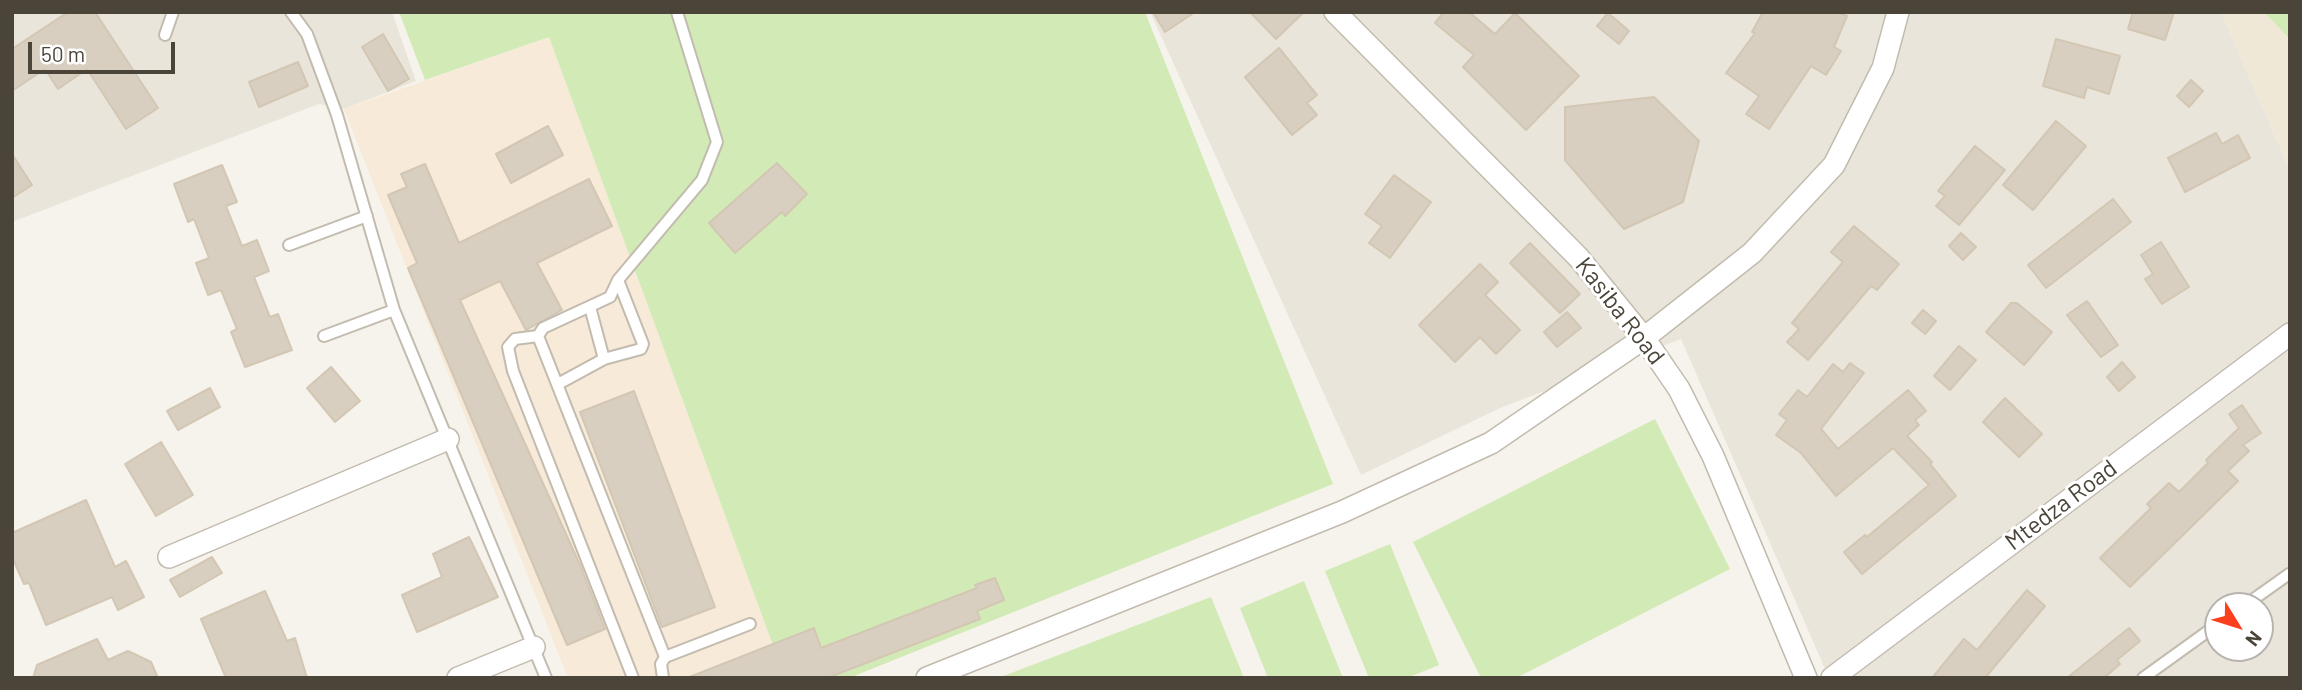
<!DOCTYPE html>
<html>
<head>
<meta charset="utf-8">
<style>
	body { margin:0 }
	#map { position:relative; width:2302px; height:690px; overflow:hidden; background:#f6f3ec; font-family:Barlow,sans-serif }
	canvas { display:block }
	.frame { position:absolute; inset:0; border:14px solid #4b4439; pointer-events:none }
	.north { position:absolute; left:2204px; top:592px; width:70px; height:70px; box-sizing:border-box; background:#fff; border:2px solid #b7b4b0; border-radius:50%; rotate:128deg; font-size:19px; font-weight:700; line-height:28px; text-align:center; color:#4b4439 }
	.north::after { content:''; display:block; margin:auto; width:24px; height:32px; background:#fc3f1d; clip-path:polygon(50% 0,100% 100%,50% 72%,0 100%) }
	.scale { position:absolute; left:28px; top:42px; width:147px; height:32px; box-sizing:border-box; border:4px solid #4b4439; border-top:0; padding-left:9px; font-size:21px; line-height:24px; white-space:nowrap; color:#4b4439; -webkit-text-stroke:5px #fff; paint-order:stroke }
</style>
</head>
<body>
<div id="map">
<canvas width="2302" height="690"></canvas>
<div class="frame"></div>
<div class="north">N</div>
<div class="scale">50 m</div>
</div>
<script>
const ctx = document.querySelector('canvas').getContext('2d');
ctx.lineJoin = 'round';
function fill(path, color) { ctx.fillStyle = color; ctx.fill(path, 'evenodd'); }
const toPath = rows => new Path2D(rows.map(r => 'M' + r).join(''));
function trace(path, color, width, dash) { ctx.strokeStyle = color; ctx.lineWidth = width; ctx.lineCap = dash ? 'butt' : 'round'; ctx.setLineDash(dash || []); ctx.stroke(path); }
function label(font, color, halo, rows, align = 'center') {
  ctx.font = font + ' Barlow,sans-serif'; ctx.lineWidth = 6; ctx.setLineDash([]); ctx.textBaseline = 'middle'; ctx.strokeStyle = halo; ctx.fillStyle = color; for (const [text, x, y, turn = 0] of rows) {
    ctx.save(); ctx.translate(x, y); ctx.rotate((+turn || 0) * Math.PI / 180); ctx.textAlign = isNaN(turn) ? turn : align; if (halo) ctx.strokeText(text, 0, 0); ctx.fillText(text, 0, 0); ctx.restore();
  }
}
const residential = toPath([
	[12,12,392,12,416,81,344,109,319,104,12,222],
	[1150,12,2221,12,2290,170,2290,678,1829,678,1681,339,1500,408,1361,475],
	[2218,606,2260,606,2260,648,2218,648]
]);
const commercial = toPath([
	[549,37,785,678,568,678,344,109]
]);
const education = toPath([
	[2221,12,2290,12,2290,170]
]);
const green = toPath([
	[399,12,1145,12,1333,484,849,678,785,678,549,37,425,80],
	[2264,12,2290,12,2290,39],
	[1655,419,1730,569,1516,678,1481,678,1413,542],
	[1390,544,1439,665,1407,678,1369,678,1325,571],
	[1304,581,1343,678,1268,678,1240,608],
	[1211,597,1244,678,998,678]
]);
const building = toPath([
	[68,12,95,12,158,108,126,129,87,69,58,89,45,69,12,91,12,49,68,12],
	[1153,12,1195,12,1165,32,1153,12],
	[1250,12,1304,12,1276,39,1250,12],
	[1444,12,1469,12,1495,34,1515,13,1579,76,1526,130,1463,67,1474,55,1435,23,1444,12],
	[1763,12,1838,12,1847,16,1834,47,1841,51,1826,75,1811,66,1769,129,1746,114,1759,96,1726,73,1755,33,1752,32,1763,12],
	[2133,12,2174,12,2165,40,2128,29,2133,12],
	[1608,13,1629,31,1619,44,1597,26,1608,13],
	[383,34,409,79,388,91,362,47,383,34],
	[2056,39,2120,56,2109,94,2087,87,2084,98,2043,86,2056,39],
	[1279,48,1317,95,1307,103,1317,115,1292,135,1245,77,1279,48],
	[298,62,308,86,259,107,249,82,298,62],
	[2191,80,2203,91,2189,107,2177,96,2191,80],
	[1654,97,1699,141,1683,202,1624,229,1565,160,1565,107,1654,97],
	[2056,121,2086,146,2033,210,2003,185,2056,121],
	[548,126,563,155,511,183,496,154,548,126],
	[2216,133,2222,144,2238,135,2250,158,2185,192,2168,158,2216,133],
	[1975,146,2005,170,1959,225,1936,206,1945,196,1938,191,1975,146],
	[12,154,32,185,12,198,12,154],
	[777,163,807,194,785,216,782,212,735,253,709,223,777,163],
	[425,164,459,243,589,179,612,226,537,263,562,310,526,330,500,281,460,300,580,565,605,629,567,645,408,268,417,263,388,195,407,187,401,174,425,164],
	[222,165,237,202,226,206,242,246,257,240,269,271,254,277,270,317,278,314,292,350,245,367,231,332,237,329,221,290,208,295,196,263,209,258,194,219,188,222,174,184,222,165],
	[1394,175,1431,202,1390,258,1369,243,1382,226,1365,214,1394,175],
	[2113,199,2131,222,2046,288,2028,265,2113,199],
	[1854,226,1899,264,1877,290,1871,286,1808,360,1787,342,1799,329,1792,323,1843,262,1831,252,1854,226],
	[1961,233,1976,247,1963,260,1949,246,1961,233],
	[2161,242,2189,287,2162,304,2145,279,2153,274,2141,255,2161,242],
	[1530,243,1580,294,1560,313,1510,263,1530,243],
	[1480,264,1498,282,1485,295,1520,330,1496,354,1480,337,1455,362,1419,325,1480,264],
	[2087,301,2118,345,2101,357,2067,315,2087,301],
	[2011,303,2017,303,2052,332,2024,365,1986,332,2011,303],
	[1923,310,1936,321,1925,334,1912,323,1923,310],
	[1567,312,1581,328,1557,347,1544,332,1567,312],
	[1959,346,1976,360,1950,390,1934,376,1959,346],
	[2122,362,2135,377,2119,391,2107,377,2122,362],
	[1850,363,1864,373,1821,429,1838,449,1908,390,1926,411,1915,420,1919,425,1907,436,1932,462,1930,464,1956,496,1862,574,1844,552,1865,535,1867,537,1929,485,1893,448,1836,496,1801,453,1776,435,1787,420,1779,414,1798,390,1807,397,1833,364,1843,372,1850,363],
	[331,367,360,401,335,422,307,388,331,367],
	[210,388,220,407,178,430,167,411,210,388],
	[634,391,715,607,662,627,580,412,634,391],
	[2005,398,2042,434,2019,457,1983,422,2005,398],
	[2242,405,2261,433,2243,445,2249,451,2228,471,2238,481,2130,587,2100,558,2151,508,2147,504,2169,483,2179,492,2208,463,2206,460,2239,428,2229,414,2242,405],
	[161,442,193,495,156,516,125,464,161,442],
	[86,500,115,567,126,561,144,597,118,610,112,597,46,625,29,583,24,584,12,557,12,533,86,500],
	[469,537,498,597,417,632,402,595,442,577,433,554,469,537],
	[212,557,222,573,180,597,170,580,212,557],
	[995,578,1004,600,977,611,980,619,827,678,687,678,814,628,821,648,977,588,975,585,995,578],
	[2027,590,2045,606,1985,678,1932,678,1964,639,1977,650,2027,590],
	[265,591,287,641,295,638,307,678,226,678,201,619,265,591],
	[2129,628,2140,641,2117,660,2120,664,2104,678,2067,678,2129,628],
	[97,639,108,660,128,651,151,662,158,678,33,678,37,665,97,639]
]);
const lane = toPath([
	[291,12,307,34,337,115,394,310],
	[165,35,173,12],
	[289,245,367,216],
	[324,336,394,310,546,678],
	[538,336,543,328,610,297,618,280,702,180,717,142,677,12],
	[604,359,641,349,643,344,618,280],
	[558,384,604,359,590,307],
	[2244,606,2289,574],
	[665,657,750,624],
	[633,678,513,371,508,347,515,339,538,336,665,657,661,664,663,678],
	[2143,678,2218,624]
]);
const street = toPath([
	[1335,12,1579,258,1644,338,1679,389,1713,456,1806,678],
	[169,557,448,439],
	[458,678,534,647],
	[927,678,1342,512,1491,443,1644,338,1752,253,1834,165,1883,68,1898,12],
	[1832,678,2290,334]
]);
const streetNames = [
	["Kasiba Road",1620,311,52],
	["Mtedza Road",2061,505,-37]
];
fill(residential, '#eae5da');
fill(commercial, '#f7ead8');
fill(education, '#efe8d6');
fill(green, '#d2eab5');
fill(building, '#d8cfc1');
trace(building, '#d3c7b4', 2);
trace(lane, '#c2bbae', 14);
trace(street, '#c2bbae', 24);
trace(lane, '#fff', 10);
trace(street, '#fff', 21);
label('24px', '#4b4439', '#fff', streetNames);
</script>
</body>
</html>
